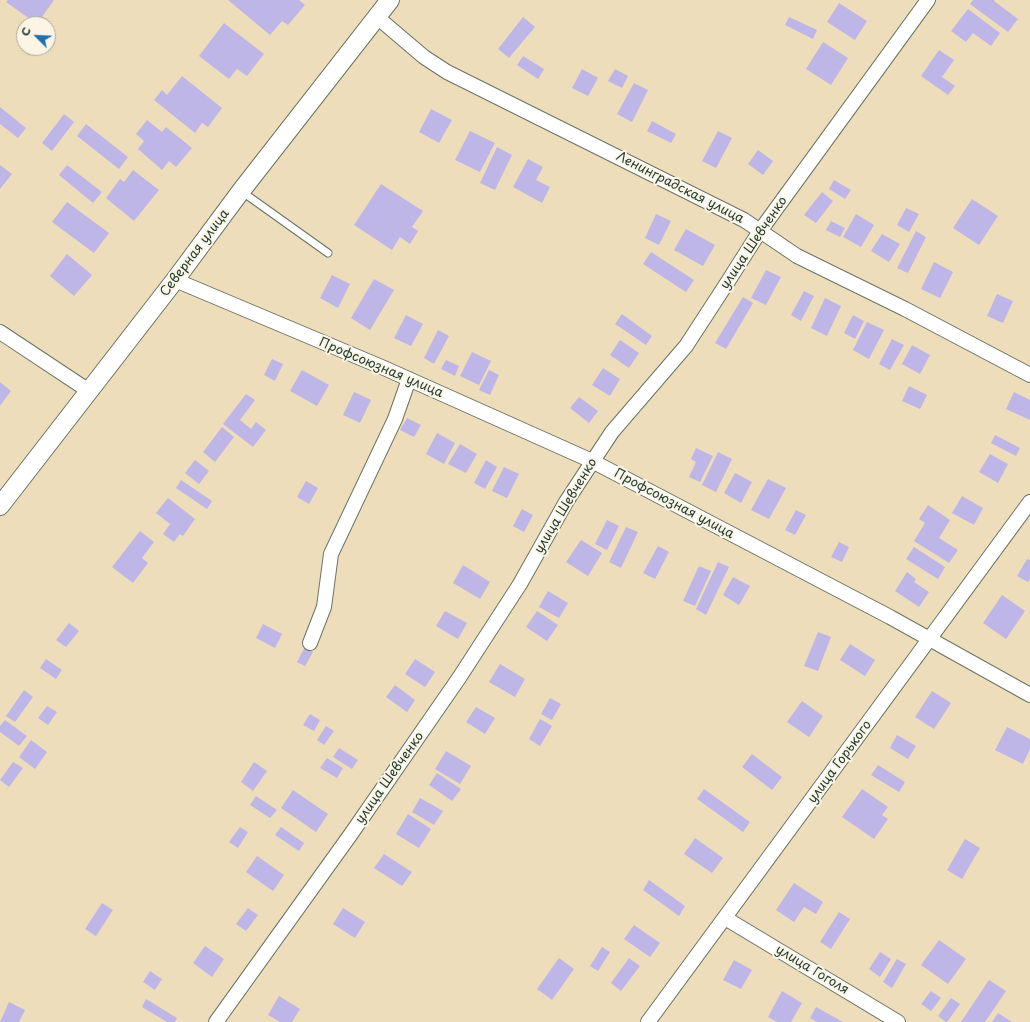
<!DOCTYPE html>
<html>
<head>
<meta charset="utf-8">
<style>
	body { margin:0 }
	#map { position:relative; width:1030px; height:1022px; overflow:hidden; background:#edb; font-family:"Playpen Sans",sans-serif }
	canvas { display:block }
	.north { position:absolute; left:16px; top:16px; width:40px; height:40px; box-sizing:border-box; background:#fcf5e5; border:1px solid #a4ab9e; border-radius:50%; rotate:294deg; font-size:11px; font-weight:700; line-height:16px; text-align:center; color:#1f3d34 }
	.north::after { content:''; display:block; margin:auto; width:14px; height:18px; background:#1f6fb2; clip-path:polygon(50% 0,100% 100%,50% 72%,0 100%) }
</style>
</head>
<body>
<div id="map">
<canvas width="1030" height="1022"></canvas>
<div class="north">С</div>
</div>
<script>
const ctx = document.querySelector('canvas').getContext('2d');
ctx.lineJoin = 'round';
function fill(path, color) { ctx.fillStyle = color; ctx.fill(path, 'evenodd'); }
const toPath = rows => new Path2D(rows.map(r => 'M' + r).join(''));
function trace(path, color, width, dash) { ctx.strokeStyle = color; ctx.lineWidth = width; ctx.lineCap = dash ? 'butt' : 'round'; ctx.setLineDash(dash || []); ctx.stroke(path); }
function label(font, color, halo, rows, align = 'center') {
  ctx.font = font + ' "Playpen Sans",sans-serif'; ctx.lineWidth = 4; ctx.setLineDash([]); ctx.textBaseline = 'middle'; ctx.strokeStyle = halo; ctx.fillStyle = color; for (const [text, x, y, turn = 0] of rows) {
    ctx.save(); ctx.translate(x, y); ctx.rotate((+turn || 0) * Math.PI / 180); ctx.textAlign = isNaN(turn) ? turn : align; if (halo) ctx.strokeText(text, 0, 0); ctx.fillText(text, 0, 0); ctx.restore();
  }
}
const building = toPath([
	[8,0,54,0,37,24,6,2],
	[228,0,299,0,305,5,288,25,282,21,270,35],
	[973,0,995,0,994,1,1018,19,1008,32,970,4],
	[839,3,867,21,855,40,827,22],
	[968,9,1000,33,991,46,973,33,966,42,951,31],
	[523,17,535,27,509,58,498,49],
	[789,17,817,30,813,39,785,25],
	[224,23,264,54,247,76,237,69,229,79,199,56],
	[823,42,848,58,831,85,806,69],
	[939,50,954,60,942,77,955,86,948,95,921,76],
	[523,56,544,69,538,79,517,65],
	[582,69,598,78,588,96,572,88],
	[615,69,628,76,622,88,608,81],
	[182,76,222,108,208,127,202,123,195,133,154,100,162,90,167,95],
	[634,83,648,90,632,122,617,114],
	[0,107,26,128,18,138,0,124],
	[431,109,452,120,439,143,419,132],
	[64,114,74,122,52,151,42,143],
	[147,120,162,132,166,127,192,148,176,167,169,161,162,170,138,149,144,141,136,134],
	[652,121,676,134,671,143,647,131],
	[86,124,128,157,119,169,77,136],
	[470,131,495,143,480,172,455,160],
	[718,131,732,138,716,168,702,161],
	[497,147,512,155,495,190,480,183],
	[758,150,773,161,763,175,748,164],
	[528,159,543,167,536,180,550,187,542,203,513,187],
	[0,165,12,174,0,189],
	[67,165,102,192,93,203,59,175],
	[133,170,159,190,134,221,106,198,120,179,124,182],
	[834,180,851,190,845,199,829,189],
	[381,184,423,211,412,227,418,231,410,244,400,237,392,250,354,225],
	[822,192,833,201,816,223,804,215],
	[972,199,998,216,979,245,953,228],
	[67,202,109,233,94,253,52,222],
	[906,208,919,214,909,232,897,225],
	[656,214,671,221,659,245,645,238],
	[856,214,874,225,861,247,843,237],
	[831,221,845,228,840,237,826,230],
	[686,229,715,245,703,266,674,250],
	[916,231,926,237,908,273,897,268],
	[882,234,900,244,889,262,871,251],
	[651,252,694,280,686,292,643,264],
	[67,254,92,275,74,296,50,276],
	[934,262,953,272,940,298,921,289],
	[766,270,781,277,766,305,751,298],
	[332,275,350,284,338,308,320,298],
	[374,279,394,290,370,330,351,318],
	[804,291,814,296,801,321,791,315],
	[997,294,1013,301,1003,323,987,316],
	[743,297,753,303,726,349,715,343],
	[825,298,841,306,827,336,811,328],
	[622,314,652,336,646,345,615,324],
	[406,315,423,324,411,346,394,338],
	[853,315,864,321,855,339,844,333],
	[867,322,884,330,869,359,853,350],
	[438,330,449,336,434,364,424,358],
	[892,339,904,345,890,370,879,364],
	[620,340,639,353,629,368,610,355],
	[912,345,930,355,920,374,902,364],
	[472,352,491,361,479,385,460,376],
	[272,359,283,364,275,381,264,375],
	[446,360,459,366,455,376,441,369],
	[603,368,620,379,610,396,592,385],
	[302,370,329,385,317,406,290,391],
	[489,370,499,375,490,395,479,390],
	[0,382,11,391,0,406],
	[909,386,927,395,920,409,902,401],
	[354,392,371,400,360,423,343,415],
	[1014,392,1030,400,1030,420,1006,409],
	[246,394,255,400,240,420,251,429,256,422,266,430,253,447,223,424],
	[579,397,598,411,589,423,570,408],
	[407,418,421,425,414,437,400,430],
	[222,427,234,437,215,462,203,452],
	[437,433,455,443,444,464,426,454],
	[995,435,1020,448,1016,456,991,443],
	[460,444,477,454,466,473,448,464],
	[696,448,713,456,700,482,689,477,696,462,691,459],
	[718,452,732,459,716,492,702,485],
	[990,454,1008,464,998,483,979,472],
	[195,460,209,471,199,484,185,473],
	[486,460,497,467,485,489,474,483],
	[504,467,519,474,507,498,492,491],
	[735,473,752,482,741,503,724,493],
	[768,479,786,488,769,519,751,510],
	[181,480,212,501,207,509,176,488],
	[306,481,318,488,309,504,297,497],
	[962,496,983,508,974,525,952,513],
	[168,498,195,519,183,536,180,534,174,542,163,534,170,524,156,513],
	[928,505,950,520,939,538,958,550,949,563,914,541,925,523,919,519],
	[522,509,533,515,524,532,513,526],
	[796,510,806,515,795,535,785,530],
	[607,520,619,526,607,550,595,544],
	[626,527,638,532,621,568,609,562],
	[140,531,154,542,142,558,148,563,133,583,112,567],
	[581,540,602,553,588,576,566,562],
	[839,542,849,547,842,562,831,557],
	[658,546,669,552,655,579,643,573],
	[914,547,945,567,938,579,906,559],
	[1027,559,1030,560,1030,579,1028,582,1017,576],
	[718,562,729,567,706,615,696,609],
	[463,565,490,582,480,599,453,583],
	[699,566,711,571,695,606,683,601],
	[907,572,916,579,914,582,929,592,919,607,895,591],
	[733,577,750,586,739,605,723,595],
	[548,591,568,603,559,618,539,607],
	[1002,595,1025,611,1006,639,983,623],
	[445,611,467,623,458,639,436,626],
	[537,611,558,625,547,641,526,627],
	[69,623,79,631,66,647,56,640],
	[263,624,282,634,275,648,256,638],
	[818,632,831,637,818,671,804,666],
	[850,644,875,660,865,676,840,660],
	[305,647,313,652,305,666,297,662],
	[46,659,62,670,56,679,40,668],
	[415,659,435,672,425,687,405,674],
	[500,664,525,679,515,697,489,682],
	[395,685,415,700,407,712,386,697],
	[24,690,33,697,15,722,6,716],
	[932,691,951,703,934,729,915,717],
	[550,698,561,704,552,720,541,714],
	[802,701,823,716,809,737,787,722],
	[47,706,57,712,48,725,38,718],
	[476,707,495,718,485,734,466,722],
	[310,714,320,720,314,731,303,725],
	[540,719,552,726,540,746,529,739],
	[5,720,27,736,19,746,0,732,0,726],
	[326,726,334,731,324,745,317,740],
	[1007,727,1030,739,1030,749,1023,764,995,750],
	[897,735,916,746,908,759,890,748],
	[31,740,47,752,35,769,19,757],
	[339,748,358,760,352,769,333,757],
	[446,751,471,766,460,784,435,769],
	[752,754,782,777,772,790,742,767],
	[327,758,343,768,337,778,320,768],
	[13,762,23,768,9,787,0,780],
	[254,762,267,771,253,791,241,782],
	[878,765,905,782,899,792,871,775],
	[437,773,461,789,452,801,429,785],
	[704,789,750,822,743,832,697,799],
	[862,789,888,807,882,815,888,819,874,839,842,817],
	[293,790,328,814,316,832,281,808],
	[256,796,277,810,270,818,250,805],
	[420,798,443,811,434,825,412,812],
	[408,814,431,829,419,848,396,834],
	[240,827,248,832,238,848,229,842],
	[281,827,304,843,299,851,275,835],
	[695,838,723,858,712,873,684,854],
	[965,839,980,848,962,879,947,870],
	[384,854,412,872,402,886,374,868],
	[257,856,284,875,273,891,246,872],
	[649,880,685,906,679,916,643,890],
	[794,883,823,902,816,914,804,907,794,922,776,910],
	[102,903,113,910,96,936,85,929],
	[248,908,258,915,246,931,236,924],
	[343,908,365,922,355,938,333,924],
	[839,912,850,919,831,949,820,942],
	[634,925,660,943,650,957,624,939],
	[939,940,966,959,948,984,921,965],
	[205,946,224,959,212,977,193,963],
	[602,947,610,952,598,971,590,966],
	[880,952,891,959,880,977,869,969],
	[559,958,574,969,552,1000,537,989],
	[629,958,640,966,621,991,611,983],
	[897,959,906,964,892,988,883,982],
	[734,960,752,970,741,989,723,980],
	[150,971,162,979,155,990,143,982],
	[989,980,1006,991,985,1022,961,1022],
	[782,991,802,1003,791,1022,777,1022,768,1017],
	[931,991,941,998,931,1011,921,1004],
	[279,996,300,1009,292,1022,280,1022,268,1015],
	[951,998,960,1004,947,1022,946,1022,938,1016],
	[146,999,177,1018,175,1022,167,1022,142,1007],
	[9,1002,25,1010,19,1022,0,1022],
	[816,1007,843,1022,817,1022,810,1018],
	[998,1013,1012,1022,992,1022]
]);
const service = toPath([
	[241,191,328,253]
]);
const minor = toPath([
	[377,17,424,57,447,72,744,220,797,256,905,309,1030,375],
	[175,280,384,368,592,461,890,617,1030,695],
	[0,332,89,391],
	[310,643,324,607,331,554,395,419,409,379],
	[725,918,898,1022],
	[216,1022,351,834,459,678,520,584,566,502,612,432,686,346,727,283,760,231,928,0],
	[648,1022,1030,502]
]);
const tertiary = toPath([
	[0,506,175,280,241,191,390,0]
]);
const streetNames = [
	["Ленинградская улица",680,188,27],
	["улица Шевченко",754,243,-56],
	["Северная улица",195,253,-53],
	["Профсоюзная улица",381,368,23],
	["Профсоюзная улица",674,504,28],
	["улица Шевченко",566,506,-59],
	["улица Горького",840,762,-54],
	["улица Шевченко",390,778,-55],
	["улица Гоголя",812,970,31]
];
fill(building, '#beb6e7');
trace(service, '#677563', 9);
trace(minor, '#677563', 16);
trace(tertiary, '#677563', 20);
trace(service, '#fff', 7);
trace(minor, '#fff', 14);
trace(tertiary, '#fff', 18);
label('13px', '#1f3d34', '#fcf5e5', streetNames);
</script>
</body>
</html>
